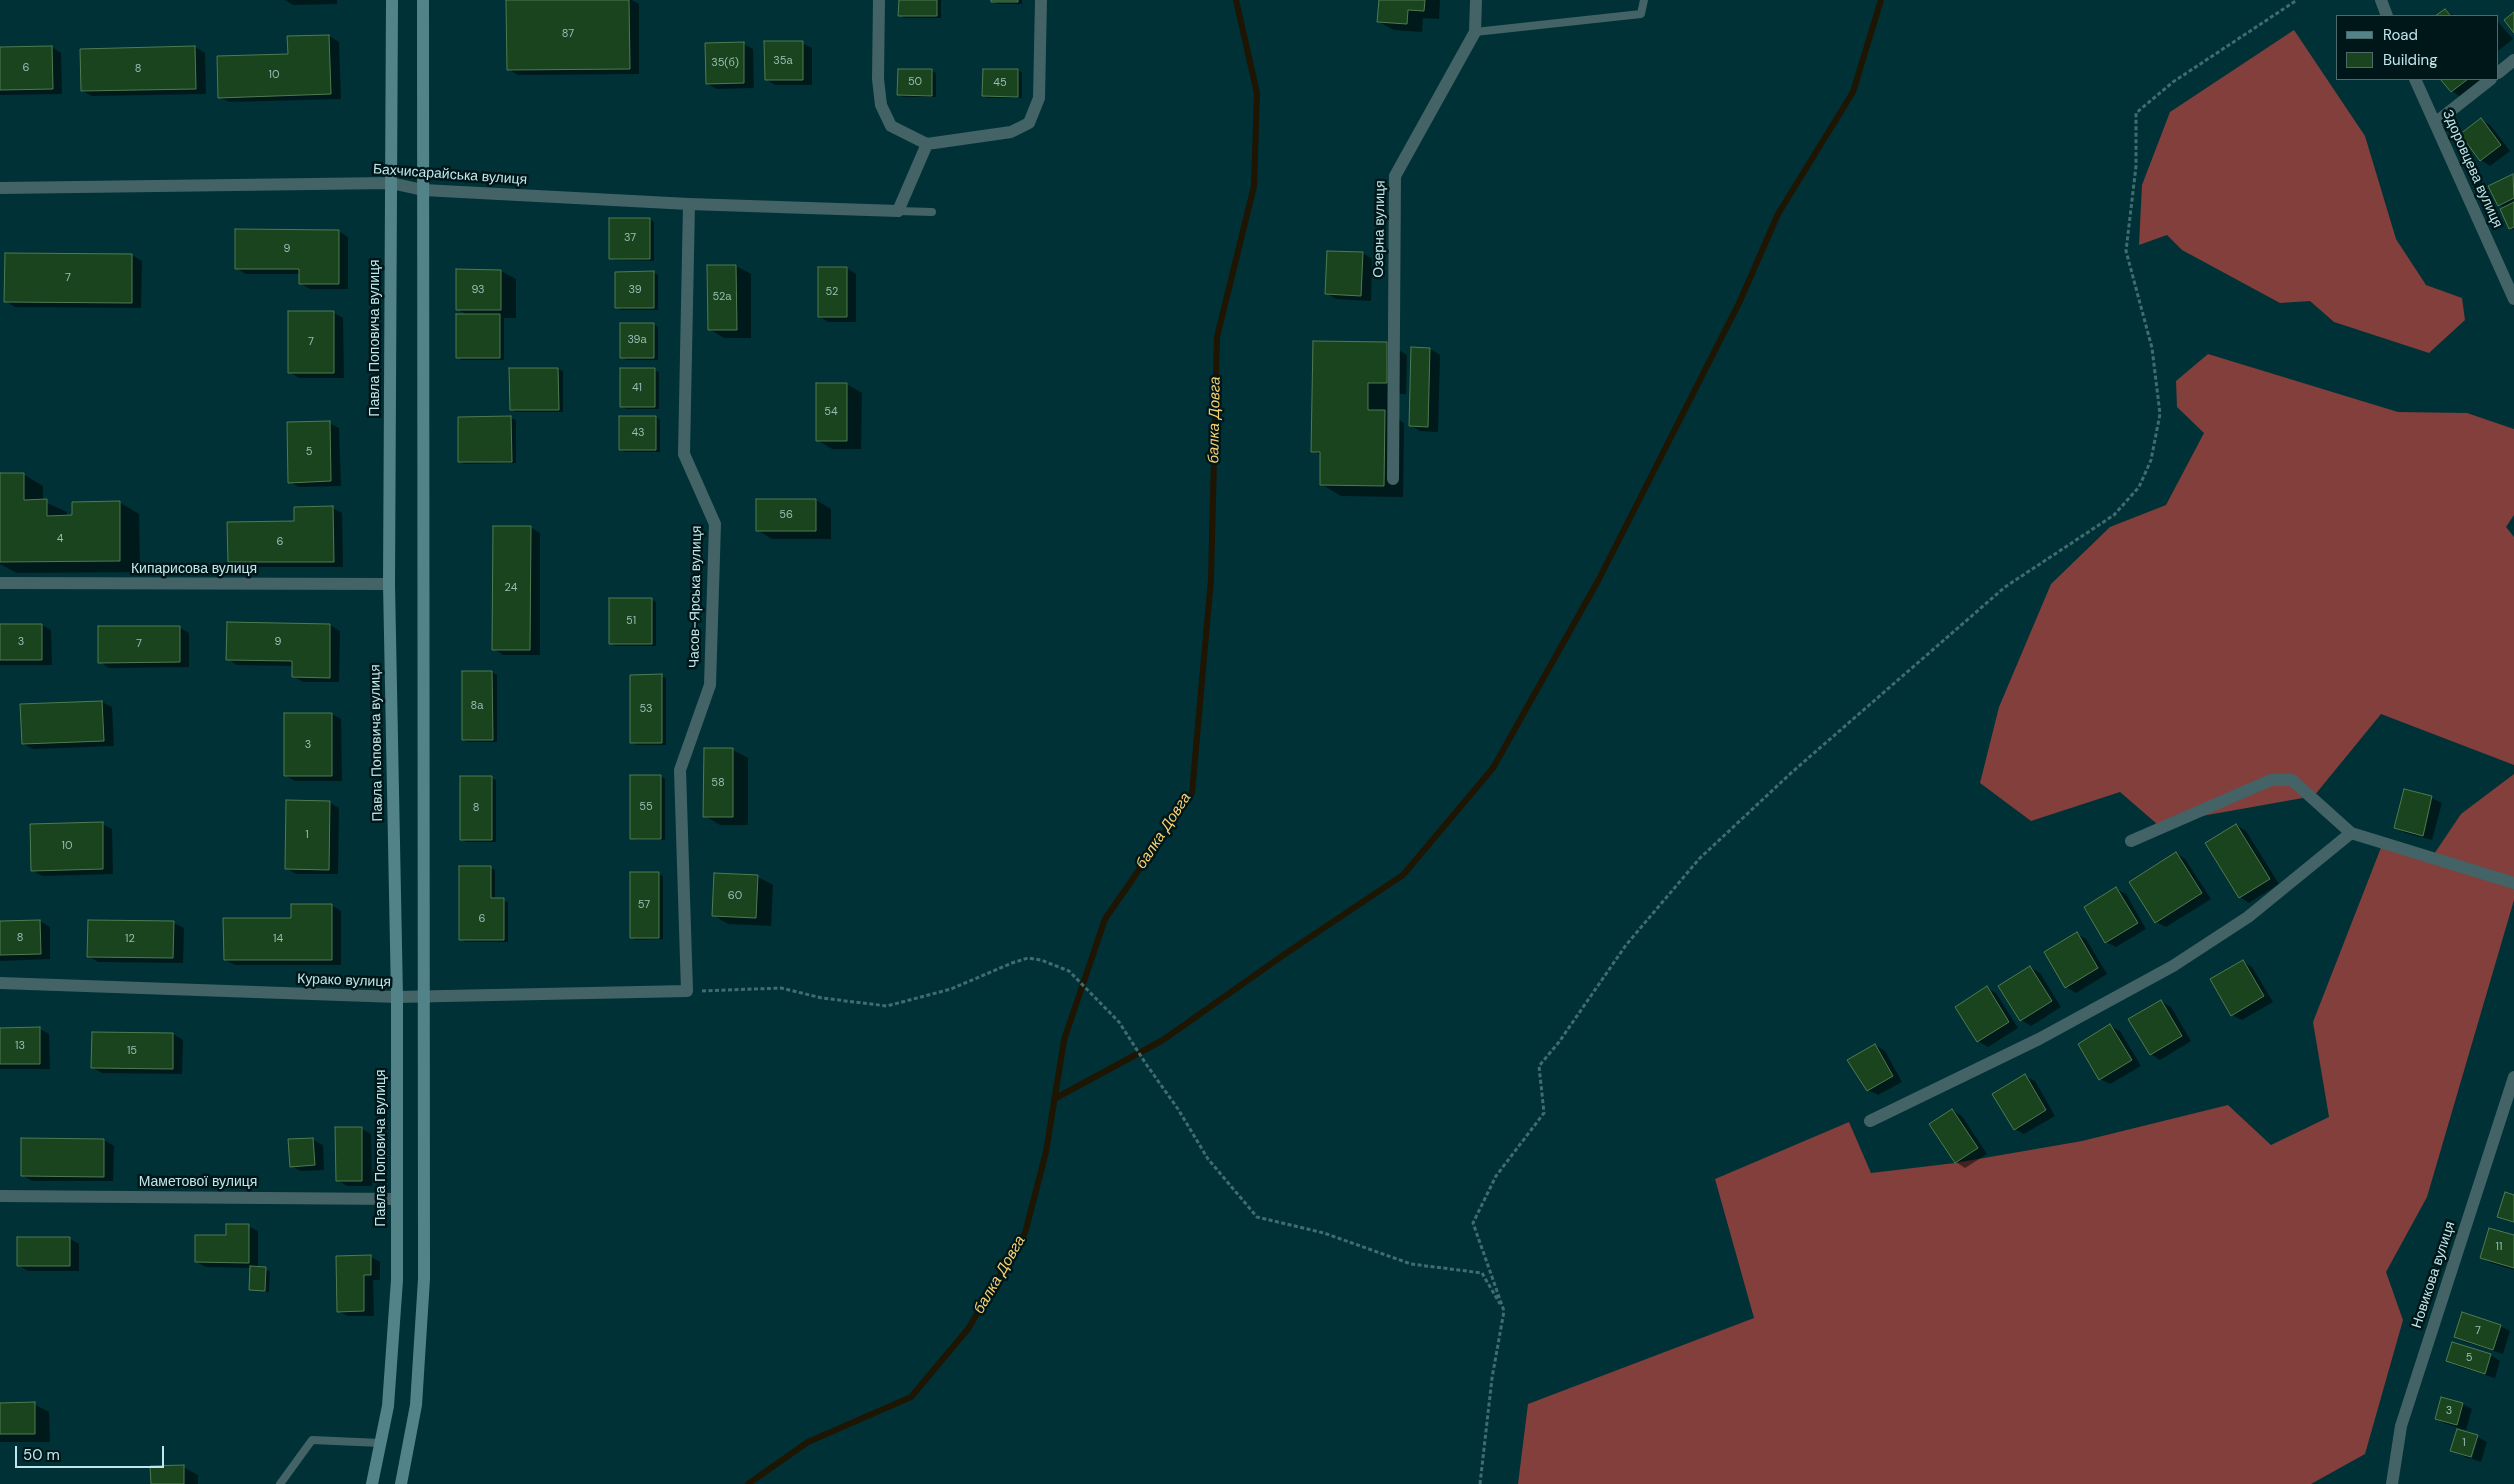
<!DOCTYPE html>
<html>
<head>
<meta charset="utf-8">
<style>
	body { margin:0 }
	#map { position:relative; width:2514px; height:1484px; overflow:hidden; background:#003136; font-family:"DM Sans",sans-serif }
	canvas { display:block }
	.legend { position:absolute; left:2336px; top:15px; width:162px; height:65px; box-sizing:border-box; background:#001719; border:1px solid #4d6a6d; margin:0; padding:6px 9px; list-style:none; font-size:15px; color:#c1e7ec }
	.legend li { display:flex; align-items:center; gap:10px; height:25px }
	.legend b { width:25px; border:1px solid #4d6a6d }
	.scale { position:absolute; left:15px; top:1446px; width:149px; height:22px; box-sizing:border-box; border:2px solid #c1e7ec; border-top:0; padding-left:6px; font-size:15px; line-height:18px; white-space:nowrap; color:#c1e7ec; -webkit-text-stroke:4px #001719; paint-order:stroke }
</style>
</head>
<body>
<div id="map">
<canvas width="2514" height="1484"></canvas>
<ul class="legend">
<li><b style="height:6px;background:#518389"></b>Road</li>
<li><b style="height:14px;background:#19441d"></b>Building</li>
</ul>
<div class="scale">50 m</div>
</div>
<script>
const ctx = document.querySelector('canvas').getContext('2d');
ctx.lineJoin = 'round';
function fill(path, color) { ctx.fillStyle = color; ctx.fill(path, 'evenodd'); }
const toPath = rows => new Path2D(rows.map(r => 'M' + r).join(''));
function trace(path, color, width, dash) { ctx.strokeStyle = color; ctx.lineWidth = width; ctx.lineCap = dash ? 'butt' : 'round'; ctx.setLineDash(dash || []); ctx.stroke(path); }
function label(font, color, halo, rows, align = 'center') {
  ctx.font = font + ' "DM Sans",sans-serif'; ctx.lineWidth = 5; ctx.setLineDash([]); ctx.textBaseline = 'middle'; ctx.strokeStyle = halo; ctx.fillStyle = color; for (const [text, x, y, turn = 0] of rows) {
    ctx.save(); ctx.translate(x, y); ctx.rotate((+turn || 0) * Math.PI / 180); ctx.textAlign = isNaN(turn) ? turn : align; if (halo) ctx.strokeText(text, 0, 0); ctx.fillText(text, 0, 0); ctx.restore();
  }
}
const forest = toPath([
	[2294,30,2365,136,2396,239,2426,285,2462,298,2465,320,2429,353,2334,322,2310,301,2280,303,2182,250,2167,235,2139,245,2142,185,2170,112],
	[2208,354,2398,412,2467,413,2514,429,2514,515,2506,527,2514,537,2514,765,2381,714,2314,796,2157,824,2120,792,2031,821,1980,783,1999,707,2051,584,2110,527,2166,505,2204,433,2177,407,2176,381],
	[2514,774,2514,900,2427,1197,2386,1272,2403,1320,2365,1454,2311,1484,1518,1484,1528,1404,1754,1318,1715,1179,1849,1122,1871,1173,1955,1163,2082,1141,2228,1105,2271,1145,2329,1117,2313,1022,2382,845,2432,857,2461,814]
]);
const shadow = toPath([
	[285,0,337,0,337,4,293,5],
	[507,0,632,0,639,4,639,74,518,75,508,69],
	[900,0,941,0,941,18,904,18,900,15],
	[992,0,1022,0,1022,4,997,4],
	[1380,0,1440,0,1439,19,1423,18,1422,32,1394,30,1379,22],
	[2445,10,2455,16,2437,16],
	[2498,22,2513,39,2498,51],
	[329,36,339,42,341,99,229,102,219,97,289,55,289,37],
	[802,43,812,48,812,85,775,85,766,79],
	[743,44,753,49,754,88,717,89,707,84],
	[52,47,61,53,62,94,0,95,0,48],
	[195,47,205,53,206,94,92,96,82,91],
	[1018,70,1022,73,1022,98,988,98,983,96],
	[932,71,936,73,936,97,903,97,899,94],
	[2442,79,2482,79,2461,97,2452,91],
	[2481,120,2490,125,2510,151,2490,166,2481,160],
	[2513,175,2514,176,2514,230,2510,228,2505,208,2499,205,2490,186],
	[650,219,654,222,654,261,615,260,611,258],
	[339,231,348,237,348,289,310,289,300,283,300,274,246,274,236,268],
	[1363,253,1372,259,1371,301,1336,299,1326,293],
	[132,255,142,261,141,308,15,307,6,301],
	[736,266,751,274,751,338,724,338,709,329],
	[847,268,856,274,856,322,828,322,819,316],
	[501,271,516,279,516,318,504,318,504,360,462,360,457,357,469,316,457,309],
	[654,273,658,275,658,310,621,310,617,307],
	[333,312,343,318,344,378,299,378,289,372],
	[653,324,658,327,658,360,626,360,621,357],
	[1387,343,1407,355,1406,394,1388,394,1388,413,1404,423,1403,497,1341,496,1321,484,1322,456,1313,451],
	[1412,349,1430,349,1440,355,1438,432,1420,431,1410,425],
	[511,369,558,369,563,371,563,412,515,412,511,409],
	[654,370,659,372,659,409,626,409,621,406],
	[847,384,862,393,861,449,832,449,817,440],
	[656,417,660,420,660,452,625,452,621,450],
	[459,418,511,418,516,420,516,463,464,464,459,461],
	[329,423,339,428,341,486,299,487,290,482],
	[0,474,23,474,43,486,43,501,67,512,67,517,119,502,139,514,140,572,17,573,0,564],
	[816,500,831,509,831,539,772,539,757,530],
	[333,508,342,513,343,567,239,567,229,562,295,523],
	[530,527,540,533,540,655,503,655,494,649],
	[610,599,652,599,656,602,656,646,615,646,610,643],
	[228,624,330,625,340,631,339,682,303,682,293,676,294,666,237,665,228,659],
	[0,625,42,625,51,630,52,665,0,665],
	[179,627,189,633,189,667,109,668,100,662],
	[463,672,492,672,497,675,497,742,467,742,463,740],
	[661,676,666,678,666,745,636,745,631,742],
	[102,702,112,707,114,746,33,749,23,744,22,705],
	[332,714,341,719,342,781,295,781,286,776],
	[705,749,733,750,748,758,748,825,720,825,705,816],
	[661,776,665,779,665,840,636,840,632,838],
	[491,778,496,780,496,842,466,842,461,839],
	[2405,791,2432,798,2442,803,2432,840,2405,833,2395,828],
	[329,802,339,808,338,874,296,874,286,868],
	[102,824,112,829,113,874,42,876,32,870],
	[2236,825,2246,831,2279,884,2249,903,2240,897],
	[2176,853,2185,859,2211,899,2166,927,2156,922],
	[491,868,495,870,495,899,508,902,508,942,465,942,461,939],
	[659,874,663,876,663,939,635,940,631,937],
	[715,874,758,877,773,885,771,926,728,924,713,915],
	[2116,889,2126,894,2146,929,2116,947,2106,942],
	[331,905,341,911,341,965,235,965,225,960,293,919],
	[40,921,50,927,50,959,0,961,0,922],
	[174,923,184,928,183,963,98,962,88,956],
	[2077,934,2086,939,2107,974,2076,993,2066,987],
	[2243,962,2252,967,2273,1002,2242,1020,2232,1015],
	[2030,967,2040,973,2061,1007,2031,1026,2021,1020,2000,986],
	[1987,988,1996,993,2018,1028,1988,1047,1978,1041],
	[2161,1001,2171,1007,2191,1041,2160,1060,2151,1054],
	[2110,1026,2120,1031,2141,1066,2110,1084,2100,1079],
	[0,1029,40,1029,49,1034,50,1069,0,1069],
	[93,1033,173,1034,183,1040,182,1074,102,1073,93,1068],
	[1875,1045,1885,1051,1902,1082,1878,1095,1868,1090],
	[2025,1076,2035,1081,2055,1116,2024,1134,2015,1129],
	[1952,1110,1962,1116,1987,1154,1965,1168,1956,1162],
	[361,1128,371,1134,372,1186,347,1186,337,1180],
	[104,1140,114,1146,113,1181,32,1181,22,1175],
	[313,1140,323,1145,324,1170,301,1171,291,1166],
	[248,1226,258,1231,258,1268,270,1271,269,1292,251,1289,252,1268,206,1267,196,1262,227,1236],
	[2514,1236,2514,1270,2491,1263,2482,1258],
	[69,1238,79,1244,79,1271,28,1271,18,1265],
	[371,1257,380,1262,380,1280,373,1280,374,1316,348,1316,338,1311],
	[2500,1326,2510,1331,2503,1354,2465,1342,2456,1337],
	[2491,1355,2500,1361,2495,1378,2457,1366,2448,1361],
	[0,1404,34,1404,49,1412,50,1442,0,1442],
	[2462,1404,2472,1409,2466,1430,2446,1424,2437,1419],
	[2457,1431,2478,1437,2476,1437,2470,1459,2452,1451],
	[2478,1437,2487,1442,2481,1462,2472,1459],
	[183,1467,198,1475,198,1484,152,1484]
]);
const stream = toPath([
	[1054,1099,1163,1040,1285,954,1403,875,1493,768,1599,579,1740,301,1778,214,1853,92,1881,0],
	[748,1484,808,1442,911,1397,968,1329,1025,1233,1046,1152,1064,1040,1105,919,1192,793,1211,579,1217,337,1254,186,1257,93,1236,0]
]);
const building = toPath([
	[506,0,629,0,630,69,507,70,506,0],
	[899,0,937,0,937,16,898,16,899,0],
	[991,0,1018,0,1018,2,991,2,991,0],
	[1379,0,1425,0,1424,11,1408,10,1407,24,1377,22,1379,0],
	[2445,9,2451,16,2435,16,2445,9],
	[2514,12,2514,33,2504,20,2514,12],
	[329,35,331,94,218,98,217,56,288,54,287,36,329,35],
	[764,41,803,41,803,80,765,80,764,41],
	[744,42,744,83,706,84,705,43,744,42],
	[52,46,53,89,0,90,0,47,52,46],
	[195,46,196,89,81,91,80,49,195,46],
	[898,69,932,69,932,96,897,95,898,69],
	[983,69,1018,69,1018,97,982,96,983,69],
	[2440,79,2468,79,2451,92,2440,79],
	[2481,118,2501,145,2480,161,2460,134,2481,118],
	[2513,174,2514,198,2498,206,2488,186,2513,174],
	[2514,202,2514,227,2509,229,2500,209,2514,202],
	[609,218,650,218,650,259,609,259,609,218],
	[235,229,339,230,339,284,299,284,299,269,235,269,235,229],
	[1327,251,1363,252,1361,296,1325,294,1327,251],
	[5,253,132,254,132,303,4,302,5,253],
	[707,265,736,265,737,330,708,330,707,265],
	[818,267,847,267,847,317,818,317,818,267],
	[456,269,501,270,501,310,456,310,456,269],
	[654,271,654,308,615,308,615,272,654,271],
	[288,311,334,311,334,373,288,373,288,311],
	[456,314,500,314,500,358,456,358,456,314],
	[620,323,654,323,654,358,620,358,620,323],
	[1313,341,1387,342,1387,383,1368,383,1368,410,1385,410,1384,486,1320,485,1320,452,1311,452,1313,341],
	[1411,347,1430,348,1428,427,1409,426,1411,347],
	[509,368,558,368,559,410,510,410,509,368],
	[620,368,655,368,655,407,620,407,620,368],
	[816,383,847,383,847,441,816,441,816,383],
	[511,416,512,462,458,462,458,417,511,416],
	[619,416,656,416,656,450,619,450,619,416],
	[330,421,331,481,288,483,287,422,330,421],
	[0,473,24,473,24,500,47,499,47,516,72,515,72,502,120,501,120,561,0,562,0,473],
	[756,499,816,499,816,531,756,531,756,499],
	[333,506,334,562,228,562,227,522,294,521,294,507,333,506],
	[493,526,531,526,530,650,492,650,493,526],
	[609,598,652,598,652,644,609,644,609,598],
	[227,622,330,624,330,678,292,677,292,661,226,660,227,622],
	[0,624,42,624,42,660,0,660,0,624],
	[98,626,180,626,180,662,98,663,98,626],
	[462,671,492,671,493,740,462,740,462,671],
	[662,674,662,743,630,743,630,675,662,674],
	[102,701,104,741,22,744,20,704,102,701],
	[284,713,332,713,332,776,284,776,284,713],
	[704,748,733,748,733,817,703,817,704,748],
	[630,775,661,775,661,839,630,839,630,775],
	[460,776,492,776,492,840,460,840,460,776],
	[2404,789,2432,796,2423,836,2394,828,2404,789],
	[286,800,330,801,329,870,285,869,286,800],
	[103,822,103,869,31,871,30,824,103,822],
	[2236,824,2270,879,2239,898,2205,843,2236,824],
	[2176,852,2202,893,2155,923,2129,882,2176,852],
	[459,866,491,866,491,898,504,898,504,940,459,940,459,866],
	[630,872,659,872,659,938,630,938,630,872],
	[714,873,758,875,756,918,712,916,714,873],
	[2116,887,2138,923,2105,943,2084,907,2116,887],
	[291,904,332,904,332,960,224,960,223,918,291,918,291,904],
	[40,920,41,954,0,955,0,921,40,920],
	[88,920,174,921,173,958,87,957,88,920],
	[2077,932,2098,968,2065,988,2044,952,2077,932],
	[2243,960,2264,996,2231,1016,2210,979,2243,960],
	[2030,966,2052,1001,2020,1021,1998,986,2030,966],
	[1987,986,2009,1022,1977,1042,1955,1007,1987,986],
	[2161,1000,2182,1036,2150,1055,2128,1019,2161,1000],
	[2110,1024,2132,1060,2099,1080,2078,1044,2110,1024],
	[40,1027,40,1064,0,1064,0,1028,40,1027],
	[92,1032,173,1033,173,1069,91,1068,92,1032],
	[1875,1044,1893,1076,1867,1091,1847,1060,1875,1044],
	[2025,1074,2046,1110,2014,1130,1992,1094,2025,1074],
	[1952,1109,1978,1148,1955,1163,1929,1124,1952,1109],
	[335,1127,362,1127,362,1181,336,1181,335,1127],
	[21,1138,104,1139,104,1177,21,1176,21,1138],
	[313,1138,315,1165,290,1167,288,1139,313,1138],
	[2505,1192,2514,1195,2514,1222,2497,1217,2505,1192],
	[226,1224,249,1224,249,1263,195,1262,195,1235,226,1235,226,1224],
	[2489,1228,2514,1235,2514,1268,2480,1258,2489,1228],
	[17,1237,70,1237,70,1266,17,1266,17,1237],
	[371,1255,371,1275,364,1275,364,1311,337,1312,336,1256,371,1255],
	[250,1266,266,1267,265,1291,249,1290,250,1266],
	[2462,1312,2501,1325,2493,1350,2454,1337,2462,1312],
	[2452,1342,2491,1354,2485,1374,2446,1361,2452,1342],
	[2441,1397,2463,1403,2457,1425,2435,1419,2441,1397],
	[35,1402,35,1434,0,1434,0,1403,35,1402],
	[2457,1429,2478,1435,2471,1457,2450,1451,2457,1429],
	[184,1465,184,1484,151,1484,150,1466,184,1465]
]);
const path = toPath([
	[702,991,781,988,822,998,887,1006,951,989,1012,963,1028,958,1041,960,1069,971,1119,1022,1146,1064,1178,1109,1208,1159,1257,1217,1324,1233,1411,1264,1482,1273,1500,1304],
	[1480,1484,1492,1378,1504,1311,1473,1223,1496,1176,1544,1113,1539,1066,1559,1042,1626,945,1699,859,1791,773,2005,587,2114,515,2139,487,2151,460,2160,414,2152,348,2126,251,2136,166,2136,113,2173,82,2297,0]
]);
const service = toPath([
	[1475,32,1641,14,1644,0],
	[898,211,932,212],
	[280,1484,312,1440,381,1443]
]);
const minor = toPath([
	[2381,0,2387,16],
	[2498,73,2514,60],
	[2415,79,2514,299],
	[2435,123,2491,79],
	[927,144,1011,132,1029,123,1039,98,1041,0],
	[0,188,391,183,423,190,689,204,898,211,927,144,891,126,881,105,878,79,879,0],
	[1393,479,1395,176,1475,32,1476,0],
	[0,583,389,584],
	[2131,841,2271,780,2292,780,2351,833,2514,883],
	[0,983,397,997,687,991,680,770,710,685,715,524,684,454,689,204],
	[1870,1121,2039,1039,2173,966,2248,917,2351,833],
	[0,1196,396,1199],
	[2392,1484,2401,1426,2514,1077]
]);
const secondary = toPath([
	[372,1484,388,1406,397,1280,397,997,389,584,392,0],
	[401,1484,416,1405,424,1279,423,0]
]);
const numberNames = [
	["87",568,34],
	["35а",783,61],
	["35(б)",725,63],
	["6",26,68],
	["8",138,69],
	["10",274,75],
	["50",915,82],
	["45",1000,83],
	["37",630,238],
	["9",287,249],
	["7",68,278],
	["93",478,290],
	["39",635,290],
	["52",832,292],
	["52а",722,297],
	["39а",637,340],
	["7",311,342],
	["41",637,388],
	["54",831,412],
	["43",638,433],
	["5",309,452],
	["56",786,515],
	["4",60,539],
	["6",280,542],
	["24",511,588],
	["51",631,621],
	["3",21,642],
	["9",278,642],
	["7",139,644],
	["8а",477,706],
	["53",646,709],
	["3",308,745],
	["58",718,783],
	["55",646,807],
	["8",476,808],
	["1",307,835],
	["10",67,846],
	["60",735,896],
	["57",644,905],
	["6",482,919],
	["8",20,938],
	["12",130,939],
	["14",278,939],
	["13",20,1046],
	["15",132,1051],
	["11",2499,1247],
	["7",2478,1331],
	["5",2469,1358],
	["3",2449,1411],
	["1",2464,1443]
];
const streetNames = [
	["Здоровцева вулиця",2472,169,66],
	["Бахчисарайська вулиця",450,175,4],
	["Озерна вулиця",1380,229,-89],
	["Павла Поповича вулиця",375,338,-90],
	["Кипарисова вулиця",194,569],
	["Часов-Ярська вулиця",696,597,-89],
	["Павла Поповича вулиця",377,743,-91],
	["Курако вулиця",344,981,2],
	["Павла Поповича вулиця",381,1148,-90],
	["Маметової вулиця",198,1182],
	["Новикова вулиця",2434,1275,-72]
];
const waterNames = [
	["балка Довга",1215,420,-89],
	["балка Довга",1164,831,-57],
	["балка Довга",1000,1275,-60]
];
fill(forest, '#823f3b');
fill(shadow, '#0007');
trace(stream, '#1e1502', 6);
fill(building, '#19441d');
trace(building, '#4f7b51', 1);
trace(path, '#406d72', 3, [4, 2.5]);
trace(service, '#446367', 8);
trace(minor, '#446367', 12);
trace(secondary, '#518389', 12);
label('11px', '#97beb8', null, numberNames);
label('14px', '#c1e7ec', '#001719', streetNames);
label('italic 15px', '#fbd071', '#001719', waterNames);
</script>
</body>
</html>
